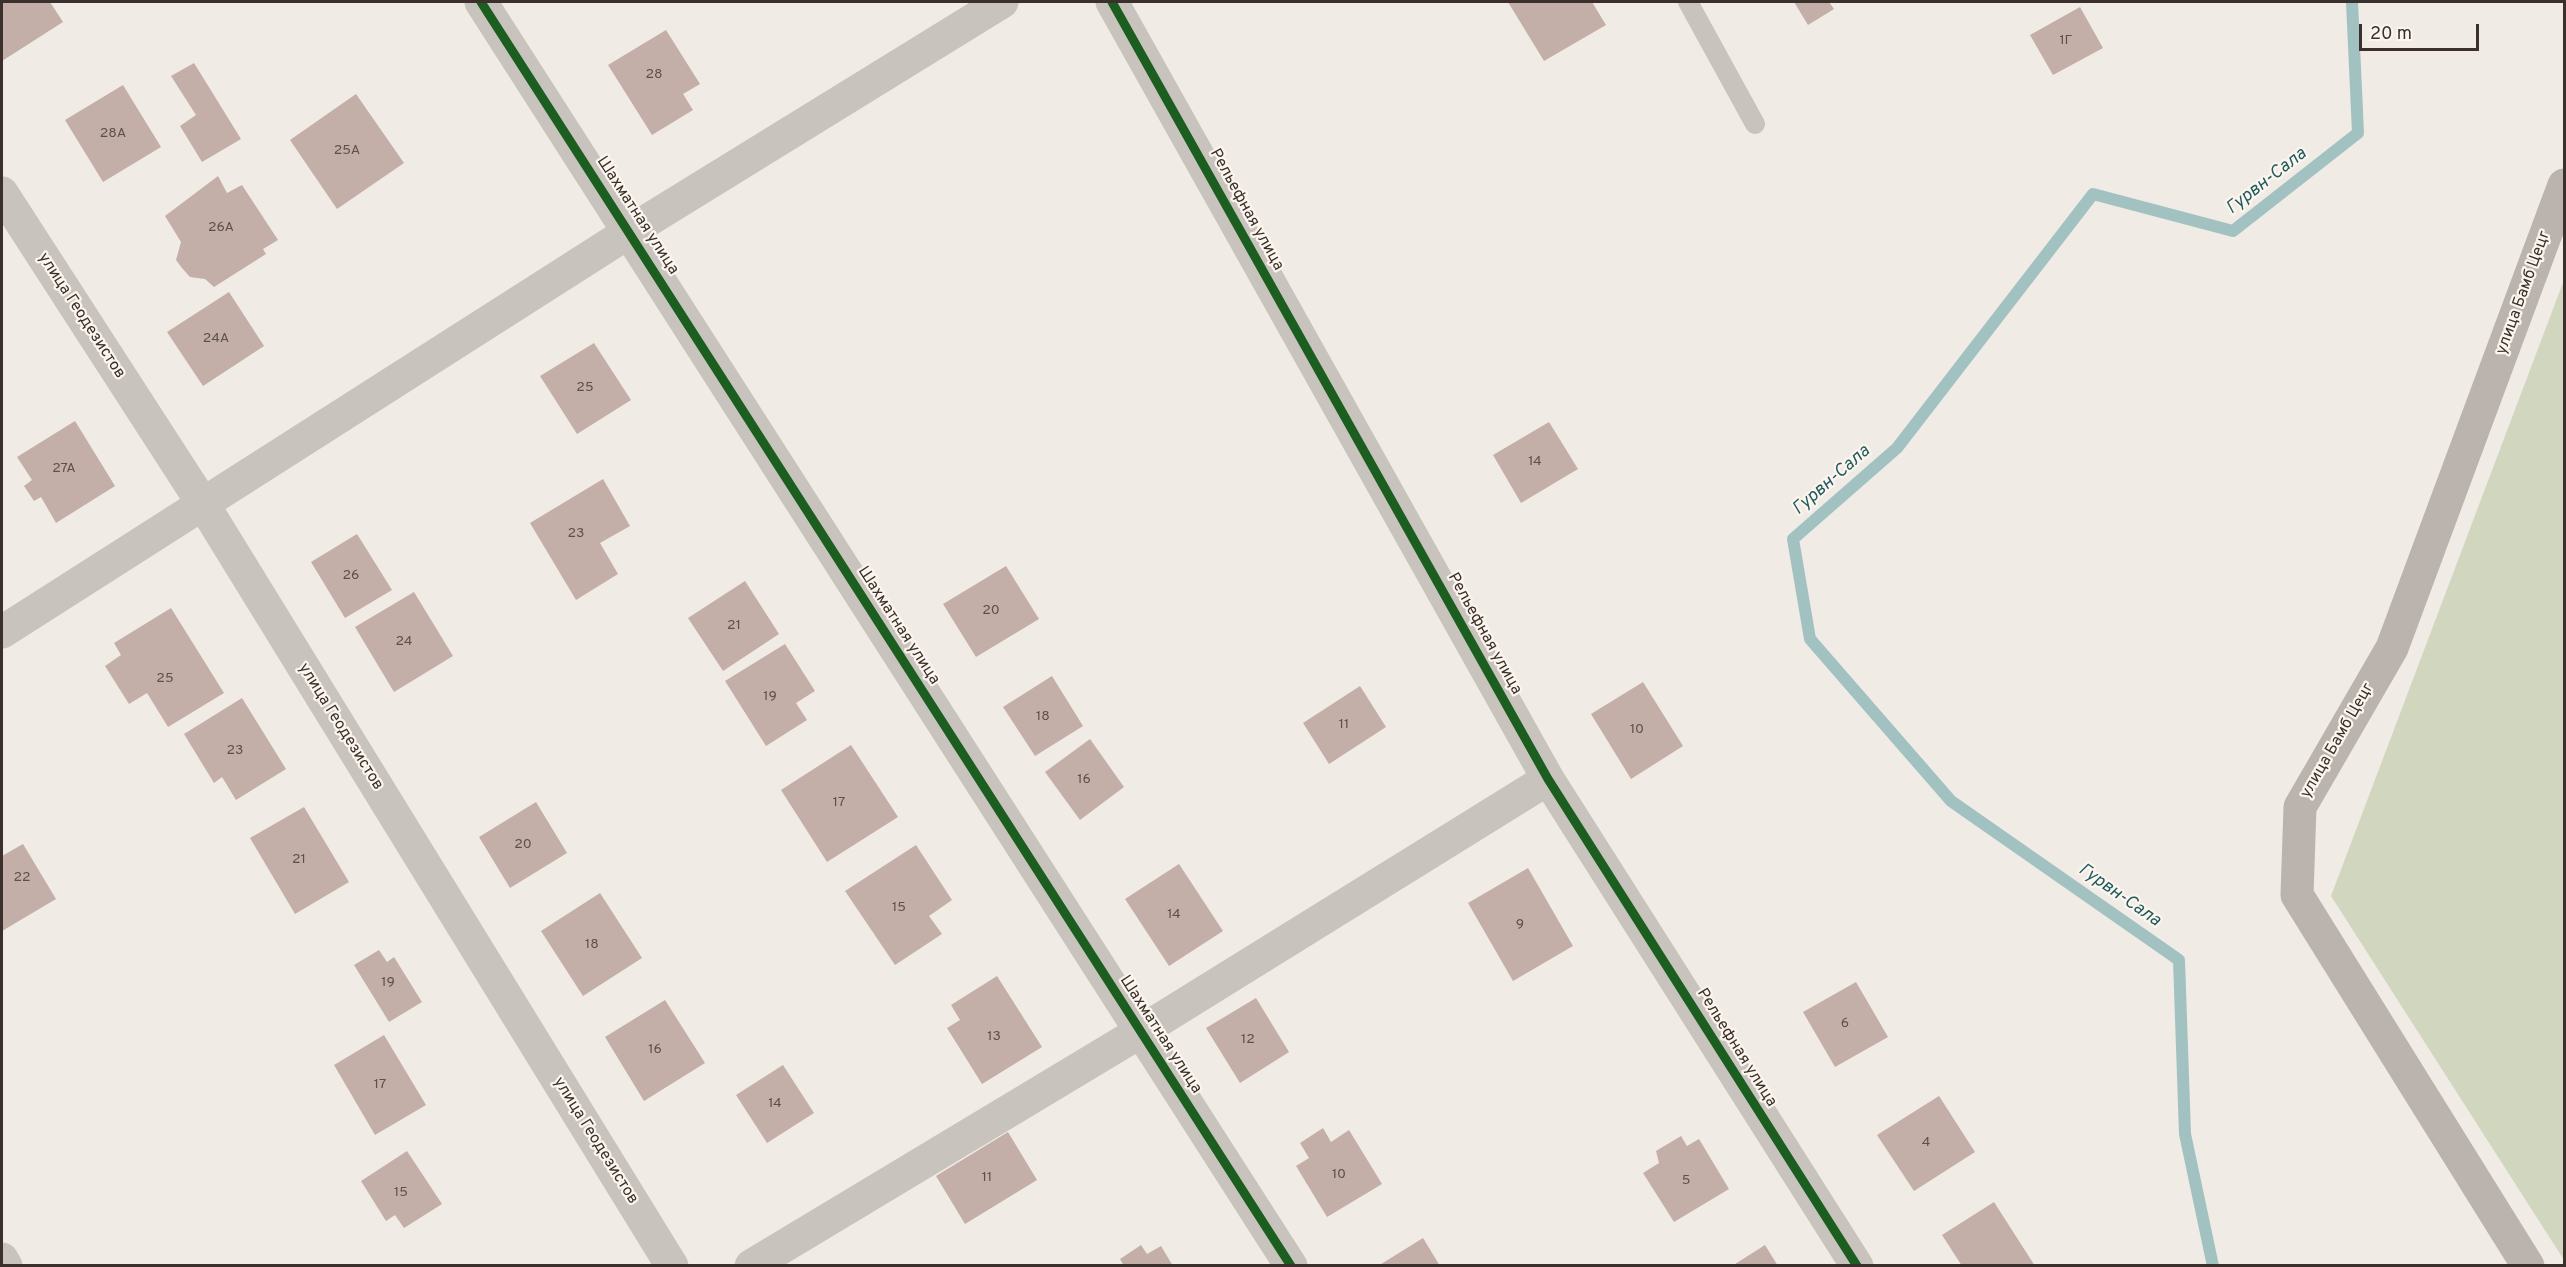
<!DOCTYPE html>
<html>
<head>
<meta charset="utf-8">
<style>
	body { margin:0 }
	#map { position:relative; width:2566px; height:1267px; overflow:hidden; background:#f0ebe5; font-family:Overpass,sans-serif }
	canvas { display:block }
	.frame { position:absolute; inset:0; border:3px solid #3b302b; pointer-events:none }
	.scale { position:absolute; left:2359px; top:24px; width:120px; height:27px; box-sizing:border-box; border:3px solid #3b302b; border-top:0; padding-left:8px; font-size:18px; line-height:21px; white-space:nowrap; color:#3b302b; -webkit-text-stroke:4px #fbf5ee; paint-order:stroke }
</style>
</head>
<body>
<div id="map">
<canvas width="2566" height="1267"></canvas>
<div class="frame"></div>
<div class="scale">20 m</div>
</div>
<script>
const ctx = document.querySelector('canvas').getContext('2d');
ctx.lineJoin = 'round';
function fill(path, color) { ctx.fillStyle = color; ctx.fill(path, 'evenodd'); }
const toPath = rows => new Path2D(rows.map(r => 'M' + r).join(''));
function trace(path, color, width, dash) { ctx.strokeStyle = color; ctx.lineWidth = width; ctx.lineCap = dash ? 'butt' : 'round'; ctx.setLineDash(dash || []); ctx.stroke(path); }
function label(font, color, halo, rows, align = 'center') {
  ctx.font = font + ' Overpass,sans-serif'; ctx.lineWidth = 4.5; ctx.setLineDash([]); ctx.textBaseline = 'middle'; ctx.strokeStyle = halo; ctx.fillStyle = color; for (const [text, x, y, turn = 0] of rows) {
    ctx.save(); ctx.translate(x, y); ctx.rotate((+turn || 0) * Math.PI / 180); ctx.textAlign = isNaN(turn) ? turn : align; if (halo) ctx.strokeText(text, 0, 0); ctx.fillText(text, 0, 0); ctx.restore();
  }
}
const green = toPath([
	[2564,280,2564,1260,2331,896]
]);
const stream = toPath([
	[2213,1266,2185,1134,2179,960,1951,801,1810,639,1793,539,1897,448,2093,194,2233,231,2358,133,2352,2]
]);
const building = toPath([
	[2,2,50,2,63,22,2,61],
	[1508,2,1592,2,1606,25,1544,61],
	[1794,2,1829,2,1834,9,1808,25],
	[2080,7,2103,48,2053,75,2030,35],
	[666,30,700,84,683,94,693,110,652,135,608,65],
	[194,63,241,139,202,162,180,126,196,115,171,76],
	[123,85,161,147,103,182,65,120],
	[356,94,404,163,337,209,290,140],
	[218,176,227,193,242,185,278,240,263,249,266,254,214,287,205,279,190,277,182,268,176,260,181,242,165,216],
	[229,292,264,346,203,386,167,332],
	[594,343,631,400,577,434,540,376],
	[75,421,115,486,56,523,41,497,34,501,24,486,32,480,17,457],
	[1549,422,1578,469,1521,503,1493,455],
	[603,479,630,526,600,543,618,574,576,600,530,523],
	[357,534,392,590,345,618,311,562],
	[1006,566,1039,619,976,657,943,604],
	[745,581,779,634,723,671,688,618],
	[414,592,453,656,394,692,355,627],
	[171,608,224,693,168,727,147,693,129,704,105,666,121,655,114,643],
	[785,644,815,691,796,703,807,720,766,746,725,681],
	[1052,676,1083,726,1035,756,1003,707],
	[1643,682,1683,746,1631,779,1591,714],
	[1360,686,1386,727,1329,764,1303,723],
	[242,698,286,769,236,800,222,777,214,783,184,734],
	[1090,739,1124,787,1080,820,1045,772],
	[851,745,898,817,827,862,781,790],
	[536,802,567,853,510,888,479,837],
	[304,807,349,882,295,914,250,838],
	[23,844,56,899,2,931,2,856],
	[916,845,952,900,929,916,942,934,895,965,845,891],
	[1179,864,1223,931,1169,966,1125,899],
	[1528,868,1573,946,1513,981,1468,903],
	[600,893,642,958,583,996,541,931],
	[379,950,387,962,394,957,422,1002,389,1022,354,965],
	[997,976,1042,1047,982,1084,947,1028,960,1020,951,1005],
	[1856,982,1888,1037,1835,1067,1803,1012],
	[1256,998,1289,1052,1240,1083,1206,1028],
	[665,1000,705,1063,644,1101,605,1037],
	[384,1035,426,1105,375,1135,334,1065],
	[783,1065,814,1113,767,1143,736,1095],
	[1939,1096,1975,1152,1914,1191,1877,1135],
	[1323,1128,1331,1142,1349,1130,1382,1184,1327,1217,1296,1166,1309,1158,1300,1143],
	[1008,1132,1037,1180,965,1224,936,1176],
	[1681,1136,1687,1146,1699,1139,1729,1189,1674,1222,1643,1173,1659,1163,1656,1151],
	[407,1151,442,1204,404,1228,395,1215,386,1221,361,1181],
	[1994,1202,2035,1266,1962,1266,1942,1235],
	[1423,1238,1440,1266,1378,1266],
	[1141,1245,1147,1254,1161,1246,1173,1266,1124,1266,1120,1259],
	[1765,1245,1778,1266,1732,1266]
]);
const service = toPath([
	[1688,2,1755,124]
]);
const minor = toPath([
	[481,2,1291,1266],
	[1112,2,1548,779,1857,1266],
	[2,193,203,504,672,1266],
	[2,632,629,232,1002,2],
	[2,1259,6,1266],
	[751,1266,1140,1032,1548,779]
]);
const secondary = toPath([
	[2528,1266,2297,895,2300,807,2392,648,2564,185]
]);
const cycleway = toPath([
	[481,2,1291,1266],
	[1112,2,1548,779,1857,1266]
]);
const numberNames = [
	["1Г",2066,41],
	["28",654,75],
	["28А",113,134],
	["25А",347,151],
	["26А",221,228],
	["24А",216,339],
	["25",585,388],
	["14",1535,462],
	["27А",64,469],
	["23",576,534],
	["26",351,576],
	["20",991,611],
	["21",734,626],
	["24",404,642],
	["25",165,679],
	["19",770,697],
	["18",1043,717],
	["11",1344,725],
	["10",1637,730],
	["23",235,751],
	["16",1084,780],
	["17",839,803],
	["20",523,845],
	["21",299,860],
	["22",22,878],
	["15",899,908],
	["14",1174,915],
	["9",1520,925],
	["18",592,945],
	["19",388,983],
	["6",1845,1024],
	["13",994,1037],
	["12",1248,1040],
	["16",655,1050],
	["17",380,1085],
	["14",775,1104],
	["4",1926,1143],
	["10",1339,1175],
	["11",987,1178],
	["5",1686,1181],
	["15",401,1193]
];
const streetNames = [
	["Рельефная улица",1246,210,61],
	["Шахматная улица",637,216,57],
	["улица Бамб Цецг",2524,293,-70],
	["улица Геодезистов",81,316,57],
	["Шахматная улица",898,626,57],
	["Рельефная улица",1484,634,61],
	["улица Геодезистов",340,727,58],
	["улица Бамб Цецг",2338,741,-60],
	["Шахматная улица",1160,1035,57],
	["Рельефная улица",1736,1048,58],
	["улица Геодезистов",595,1141,58]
];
const waterNames = [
	["Гурвн-Сала",2267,182,-38],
	["Гурвн-Сала",1832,481,-41],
	["Гурвн-Сала",2119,896,35]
];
fill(green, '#d1d6bf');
trace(stream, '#a1c2c1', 12);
fill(building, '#c3afa7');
trace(service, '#c9c3be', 20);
trace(minor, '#c9c3be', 33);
trace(secondary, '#bab3ae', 33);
trace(cycleway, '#1b5e20', 9);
label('14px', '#5d504a', null, numberNames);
label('16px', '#3b302b', '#fbf5ee', streetNames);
label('italic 18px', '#1f5a5e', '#fbf5ee', waterNames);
</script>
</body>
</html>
